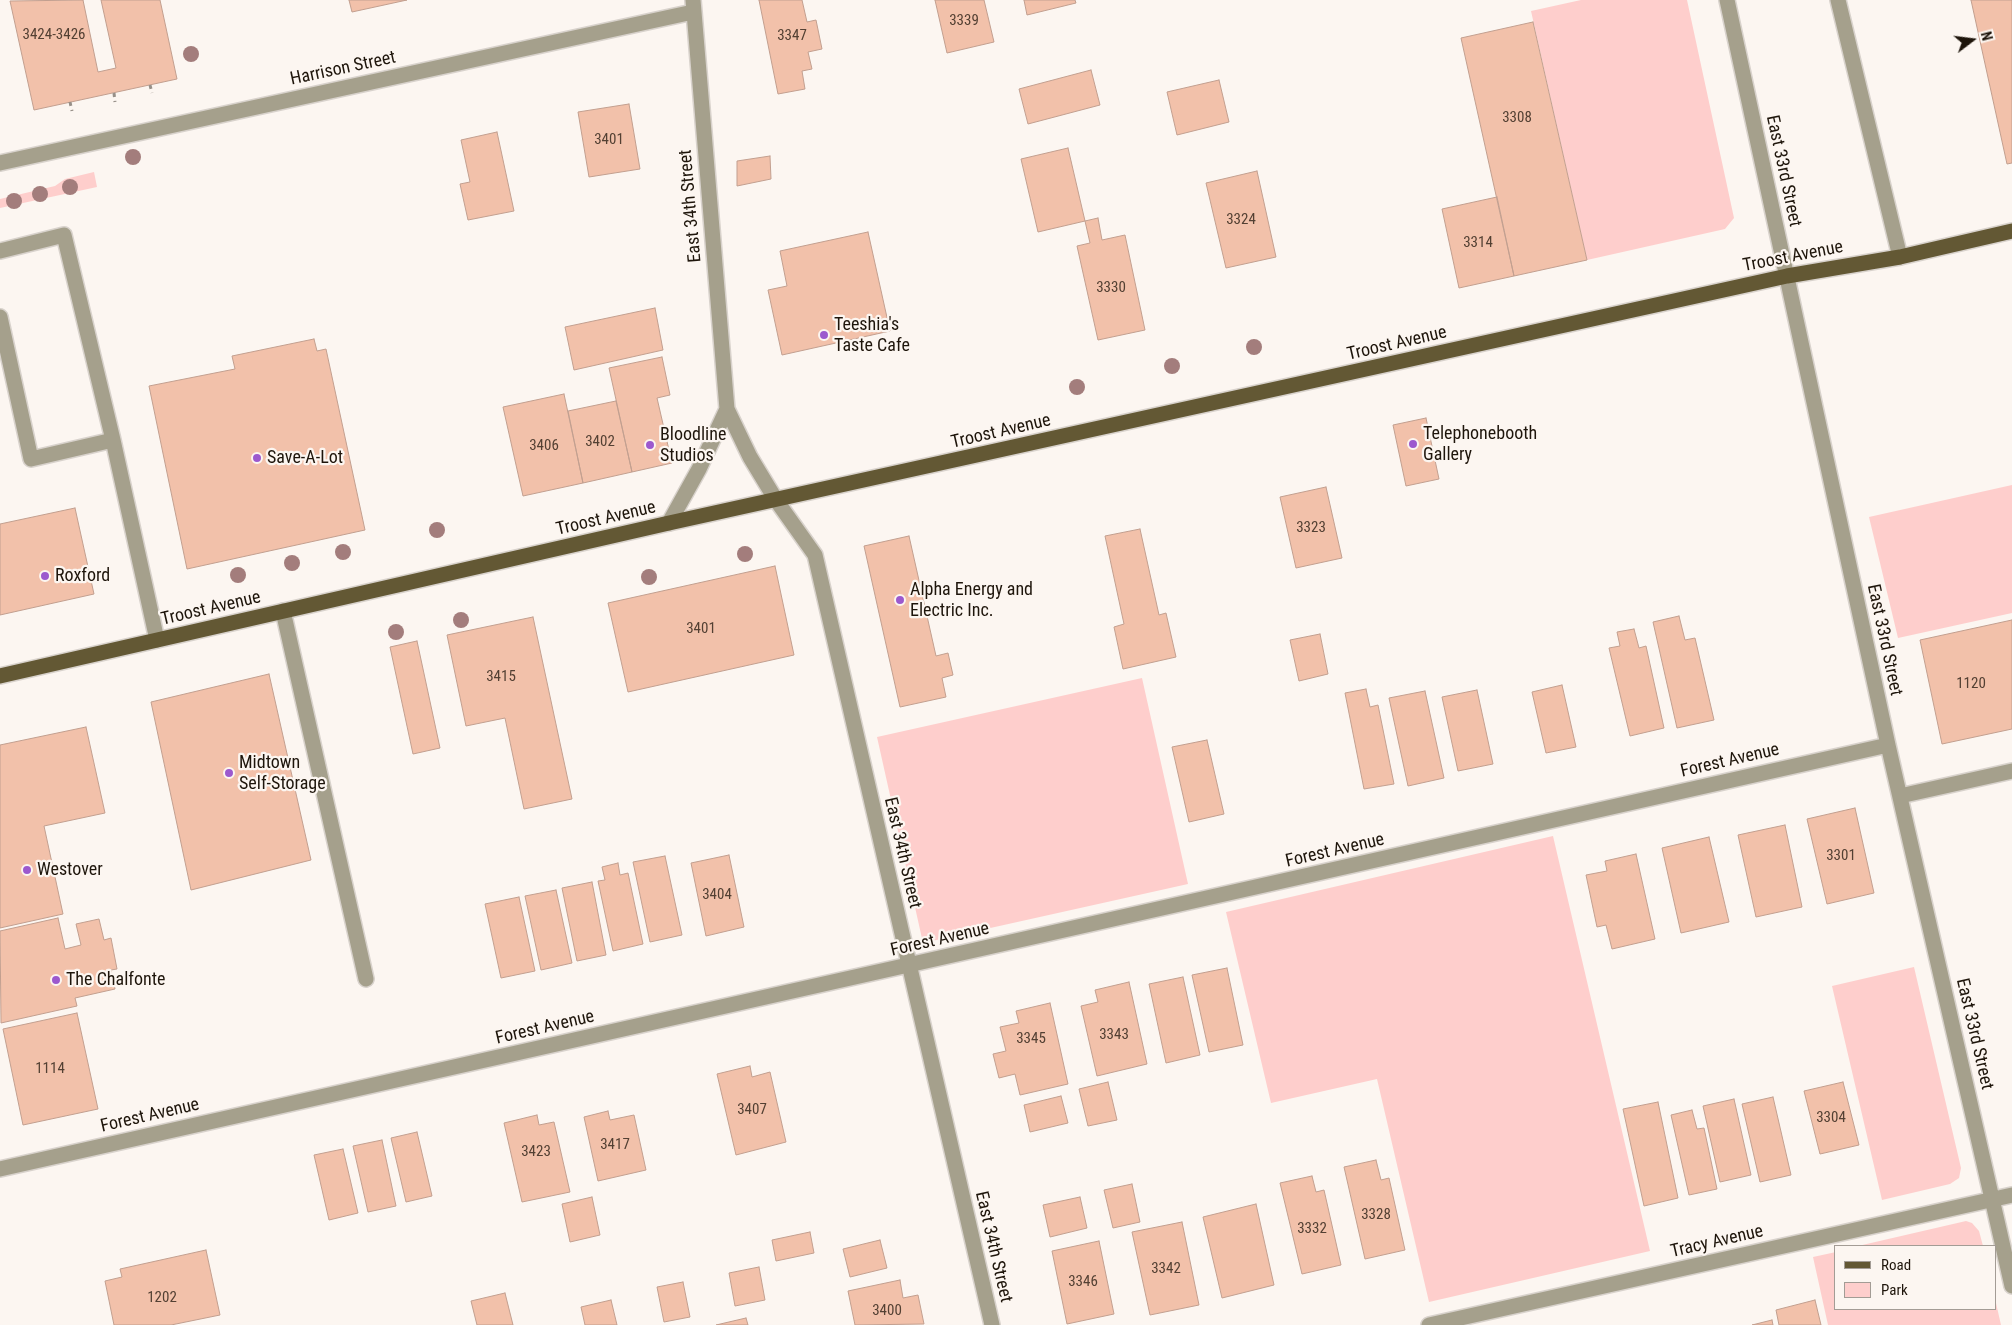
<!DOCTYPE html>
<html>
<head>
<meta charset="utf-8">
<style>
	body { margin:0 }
	#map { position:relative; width:2012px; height:1325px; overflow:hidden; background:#fcf6f1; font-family:"Roboto Condensed",sans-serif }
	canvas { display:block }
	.legend { position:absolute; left:1834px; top:1245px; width:162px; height:65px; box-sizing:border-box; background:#fcf6f1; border:1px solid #a39c95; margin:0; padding:6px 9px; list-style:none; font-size:15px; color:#1e150b }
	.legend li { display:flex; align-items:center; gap:10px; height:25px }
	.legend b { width:25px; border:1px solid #a39c95 }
	.north { position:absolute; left:1947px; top:15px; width:50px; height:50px; -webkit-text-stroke:4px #fcf6f1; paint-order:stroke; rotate:75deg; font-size:14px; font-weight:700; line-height:20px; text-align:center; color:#1e150b }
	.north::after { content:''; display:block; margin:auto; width:18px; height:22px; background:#1e150b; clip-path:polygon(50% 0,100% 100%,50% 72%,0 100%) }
</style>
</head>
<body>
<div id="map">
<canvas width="2012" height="1325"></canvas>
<ul class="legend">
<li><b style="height:6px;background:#635834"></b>Road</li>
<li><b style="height:14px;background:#fececc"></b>Park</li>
</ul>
<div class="north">N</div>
</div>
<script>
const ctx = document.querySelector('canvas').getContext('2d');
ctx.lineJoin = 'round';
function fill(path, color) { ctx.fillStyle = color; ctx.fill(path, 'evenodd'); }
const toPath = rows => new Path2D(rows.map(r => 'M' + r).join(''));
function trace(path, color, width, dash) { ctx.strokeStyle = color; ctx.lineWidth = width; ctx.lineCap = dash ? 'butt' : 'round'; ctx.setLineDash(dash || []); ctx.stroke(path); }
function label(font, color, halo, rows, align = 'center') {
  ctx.font = font + ' "Roboto Condensed",sans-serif'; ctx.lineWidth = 4.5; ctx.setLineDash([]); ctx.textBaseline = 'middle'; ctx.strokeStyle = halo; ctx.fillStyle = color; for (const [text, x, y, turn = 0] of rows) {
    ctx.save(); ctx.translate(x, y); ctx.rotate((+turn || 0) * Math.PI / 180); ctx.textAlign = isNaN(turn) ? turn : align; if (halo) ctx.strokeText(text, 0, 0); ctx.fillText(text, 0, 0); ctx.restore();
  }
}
const green = toPath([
	[1581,0,1687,0,1734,218,1725,229,1587,260,1531,11],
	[94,172,97,187,0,208,0,199,55,186,65,179],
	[2012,485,2012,613,1898,638,1869,517],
	[1142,678,1188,884,923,943,877,737],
	[1553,836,1650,1251,1429,1302,1377,1079,1271,1103,1226,912],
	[1914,967,1961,1168,1959,1178,1950,1184,1882,1200,1832,986],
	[1966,1221,1972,1223,1979,1231,1983,1246,1858,1246],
	[1836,1252,1836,1309,1996,1309,1996,1303,2001,1325,1828,1325,1813,1257]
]);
const building = toPath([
	[83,0,98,72,116,68,101,0,160,0,177,79,34,110,10,1,83,0],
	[349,0,407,0,352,12,349,0],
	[759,0,802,0,807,22,816,20,822,49,808,52,812,69,802,71,805,89,778,94,759,0],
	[935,0,984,0,994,42,947,53,935,0],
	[1024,0,1075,0,1076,3,1027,15,1024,0],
	[1971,0,2012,0,2012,163,2007,164,1971,0],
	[1533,22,1587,260,1514,276,1461,38,1533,22],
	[1091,70,1100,105,1028,124,1019,89,1091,70],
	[1219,80,1229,122,1177,135,1167,92,1219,80],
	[629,104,640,169,589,177,578,112,629,104],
	[497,132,514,211,468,220,460,184,470,182,461,140,497,132],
	[1068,148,1085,221,1038,232,1021,159,1068,148],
	[770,156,771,179,737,186,737,161,770,156],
	[1257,171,1276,257,1226,268,1206,183,1257,171],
	[1497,197,1514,276,1459,288,1442,209,1497,197],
	[1098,218,1102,240,1125,235,1145,330,1098,340,1077,246,1090,243,1085,221,1098,218],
	[868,232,890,331,782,355,768,290,787,286,780,251,868,232],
	[655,308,663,350,574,370,565,327,655,308],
	[314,339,317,351,326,349,365,530,187,569,149,386,235,369,232,356,314,339],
	[662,357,670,395,657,398,672,463,632,472,609,368,662,357],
	[564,394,583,483,523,496,503,407,564,394],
	[616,401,632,472,583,483,568,411,616,401],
	[1426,418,1439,479,1406,486,1393,425,1426,418],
	[1326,487,1342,558,1296,568,1280,497,1326,487],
	[75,508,94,594,0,615,0,524,75,508],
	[1140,529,1159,615,1166,613,1176,657,1123,669,1114,627,1124,624,1105,536,1140,529],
	[909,536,936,656,948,653,953,675,942,678,946,697,900,707,864,546,909,536],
	[775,566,794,655,628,692,608,603,775,566],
	[1679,616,1685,640,1695,638,1714,720,1677,728,1653,622,1679,616],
	[533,617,572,799,524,809,505,718,466,726,447,635,533,617],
	[2012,620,2012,729,1942,744,1920,640,2012,620],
	[1634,629,1639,648,1646,646,1664,728,1630,736,1609,648,1620,646,1617,632,1634,629],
	[1320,634,1328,674,1299,681,1290,640,1320,634],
	[417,641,440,748,413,754,390,647,417,641],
	[269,674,311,860,191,890,151,702,269,674],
	[1562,685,1576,747,1546,753,1532,692,1562,685],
	[1366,689,1370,707,1378,705,1394,784,1364,789,1345,693,1366,689],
	[1477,690,1493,764,1458,771,1442,697,1477,690],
	[1425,691,1444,778,1408,786,1389,698,1425,691],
	[86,727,105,813,44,826,63,914,0,928,0,745,86,727],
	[1207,740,1224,814,1189,822,1172,747,1207,740],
	[1855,808,1874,893,1827,904,1807,819,1855,808],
	[1785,825,1802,907,1756,917,1738,835,1785,825],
	[1709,837,1729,922,1681,933,1662,848,1709,837],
	[1636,854,1655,939,1612,949,1606,925,1597,927,1586,875,1607,871,1605,861,1636,854],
	[729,855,744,927,706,936,691,863,729,855],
	[665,856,682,935,650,942,633,862,665,856],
	[618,863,620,875,628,873,643,944,613,951,598,881,605,880,602,867,618,863],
	[592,882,606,955,577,961,562,888,592,882],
	[556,890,572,963,541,970,525,896,556,890],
	[519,897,535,971,501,978,485,904,519,897],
	[58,918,65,949,81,945,76,924,99,919,104,940,111,938,117,969,111,970,115,989,75,998,77,1006,1,1023,0,931,58,918],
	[1227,968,1243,1045,1209,1052,1192,975,1227,968],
	[1183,977,1200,1055,1166,1063,1149,984,1183,977],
	[1129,982,1147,1064,1097,1076,1081,1006,1098,1002,1095,990,1129,982],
	[1050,1003,1068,1084,1020,1095,1015,1074,999,1078,993,1054,1006,1051,1000,1027,1019,1023,1016,1011,1050,1003],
	[77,1013,98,1109,23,1125,3,1029,77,1013],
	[750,1066,752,1077,770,1072,786,1142,736,1155,717,1074,750,1066],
	[1108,1082,1117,1120,1088,1126,1079,1089,1108,1082],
	[1843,1082,1859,1145,1820,1154,1804,1091,1843,1082],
	[1061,1096,1068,1123,1030,1132,1024,1105,1061,1096],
	[1773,1097,1791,1175,1760,1182,1742,1104,1773,1097],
	[1734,1099,1751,1175,1720,1182,1703,1106,1734,1099],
	[1658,1102,1678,1198,1644,1206,1623,1109,1658,1102],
	[1692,1110,1697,1129,1704,1128,1717,1189,1689,1195,1671,1115,1692,1110],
	[608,1111,610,1120,634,1115,646,1170,598,1181,584,1117,608,1111],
	[537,1115,539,1125,554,1122,570,1192,522,1202,504,1123,537,1115],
	[417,1132,432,1196,406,1202,391,1138,417,1132],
	[382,1140,396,1206,368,1212,353,1146,382,1140],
	[343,1149,358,1213,329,1220,314,1155,343,1149],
	[1376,1160,1381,1180,1389,1178,1405,1250,1365,1259,1344,1167,1376,1160],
	[1312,1176,1316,1192,1324,1190,1341,1265,1302,1274,1280,1183,1312,1176],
	[1132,1184,1140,1222,1113,1228,1104,1190,1132,1184],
	[592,1197,600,1235,570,1242,562,1204,592,1197],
	[1080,1197,1087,1228,1050,1237,1043,1205,1080,1197],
	[1256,1204,1274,1285,1222,1298,1203,1217,1256,1204],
	[1182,1222,1199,1305,1150,1315,1132,1232,1182,1222],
	[810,1232,814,1253,776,1261,772,1240,810,1232],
	[880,1240,887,1268,850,1277,843,1249,880,1240],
	[1099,1241,1114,1314,1067,1324,1052,1251,1099,1241],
	[206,1250,220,1315,171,1325,114,1325,105,1281,122,1277,120,1269,206,1250],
	[759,1267,765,1300,735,1306,729,1273,759,1267],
	[900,1280,903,1298,918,1295,924,1324,855,1325,848,1291,900,1280],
	[683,1282,690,1317,664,1322,657,1287,683,1282],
	[505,1293,513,1325,477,1325,471,1301,505,1293],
	[611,1300,617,1325,585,1325,581,1307,611,1300],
	[1815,1300,1821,1325,1779,1325,1776,1310,1815,1300],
	[746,1318,748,1325,716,1325,746,1318],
	[1772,1320,1773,1325,1752,1325,1772,1320]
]);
const path = toPath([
	[150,85,152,93],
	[114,93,115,102],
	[70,102,72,111]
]);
const minor = toPath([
	[693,0,727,409,750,457,776,500,815,555,992,1325],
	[1727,0,1888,745,2012,1286],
	[1838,0,1900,257],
	[0,163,693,12],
	[0,251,64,235,113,440,157,640],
	[0,317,31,459,113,440],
	[669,523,699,469,727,409],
	[283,611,366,979],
	[1900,796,2012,771],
	[0,1169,1888,745],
	[1429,1325,2012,1195]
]);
const major = toPath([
	[0,676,669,523,1787,276,1900,257,2012,231]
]);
const trees = [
	[191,54],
	[133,157],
	[70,187],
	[40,194],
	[14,201],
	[1254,347],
	[1172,366],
	[1077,387],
	[437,530],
	[343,552],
	[745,554],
	[292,563],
	[238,575],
	[649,577],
	[461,620],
	[396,632]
];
const markers = [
	[824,335,5,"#9c59ce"],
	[1413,444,5,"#9c59ce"],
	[650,445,5,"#9c59ce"],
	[257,458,5,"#9c59ce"],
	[45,576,5,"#9c59ce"],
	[900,600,5,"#9c59ce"],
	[229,773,5,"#9c59ce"],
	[27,870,5,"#9c59ce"],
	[56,980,5,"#9c59ce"]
];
const numberNames = [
	["3339",964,21],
	["3424-3426",54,35],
	["3347",792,36],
	["3308",1517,118],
	["3401",609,140],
	["3324",1241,220],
	["3314",1478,243],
	["3330",1111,288],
	["3402",600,442],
	["3406",544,446],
	["3323",1311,528],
	["3401",701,629],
	["3415",501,677],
	["1120",1971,684],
	["3301",1841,856],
	["3404",717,895],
	["3343",1114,1035],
	["3345",1031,1039],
	["1114",50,1069],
	["3407",752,1110],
	["3304",1831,1118],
	["3417",615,1145],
	["3423",536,1152],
	["3328",1376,1215],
	["3332",1312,1229],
	["3342",1166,1269],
	["3346",1083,1282],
	["1202",162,1298],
	["3400",887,1311]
];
const streetNames = [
	["Harrison Street",343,69,-12],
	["East 33rd Street",1783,171,78],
	["East 34th Street",691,206,-95],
	["Troost Avenue",1793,257,-11],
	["Troost Avenue",1397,344,-13],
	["Troost Avenue",1001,432,-13],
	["Troost Avenue",606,519,-13],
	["Troost Avenue",211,609,-13],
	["East 33rd Street",1884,640,78],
	["Forest Avenue",1730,761,-13],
	["Forest Avenue",1335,851,-13],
	["East 34th Street",902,853,77],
	["Forest Avenue",940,940,-13],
	["Forest Avenue",545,1028,-13],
	["East 33rd Street",1974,1034,77],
	["Forest Avenue",150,1116,-13],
	["Tracy Avenue",1717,1242,-13],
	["East 34th Street",993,1247,77]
];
const poiNames = [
	["Teeshia's",834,325],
	["Taste Cafe",834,346],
	["Telephonebooth",1423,434],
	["Gallery",1423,455],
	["Bloodline",660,435],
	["Studios",660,456],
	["Save-A-Lot",267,458],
	["Roxford",55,576],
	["Alpha Energy and",910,590],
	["Electric Inc.",910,611],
	["Midtown",239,763],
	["Self-Storage",239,784],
	["Westover",37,870],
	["The Chalfonte",66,980]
];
fill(green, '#fececc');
fill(building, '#f2c1aa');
trace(building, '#c29f8f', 1);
trace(minor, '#d8d2cc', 18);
trace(major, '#d8d2cc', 18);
trace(path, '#979089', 3, [4, 4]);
trace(minor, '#a5a08c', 15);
trace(major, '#635834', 15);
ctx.fillStyle = '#a37d7c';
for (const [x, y] of trees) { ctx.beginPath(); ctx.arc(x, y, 8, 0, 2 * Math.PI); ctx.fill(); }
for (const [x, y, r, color] of markers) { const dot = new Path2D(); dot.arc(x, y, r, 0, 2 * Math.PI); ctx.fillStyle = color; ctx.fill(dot); trace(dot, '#fcf6f1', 2); }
label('15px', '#534033', null, numberNames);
label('18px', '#1e150b', '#fcf6f1', streetNames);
label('18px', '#1e150b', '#fcf6f1', poiNames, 'left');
</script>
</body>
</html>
